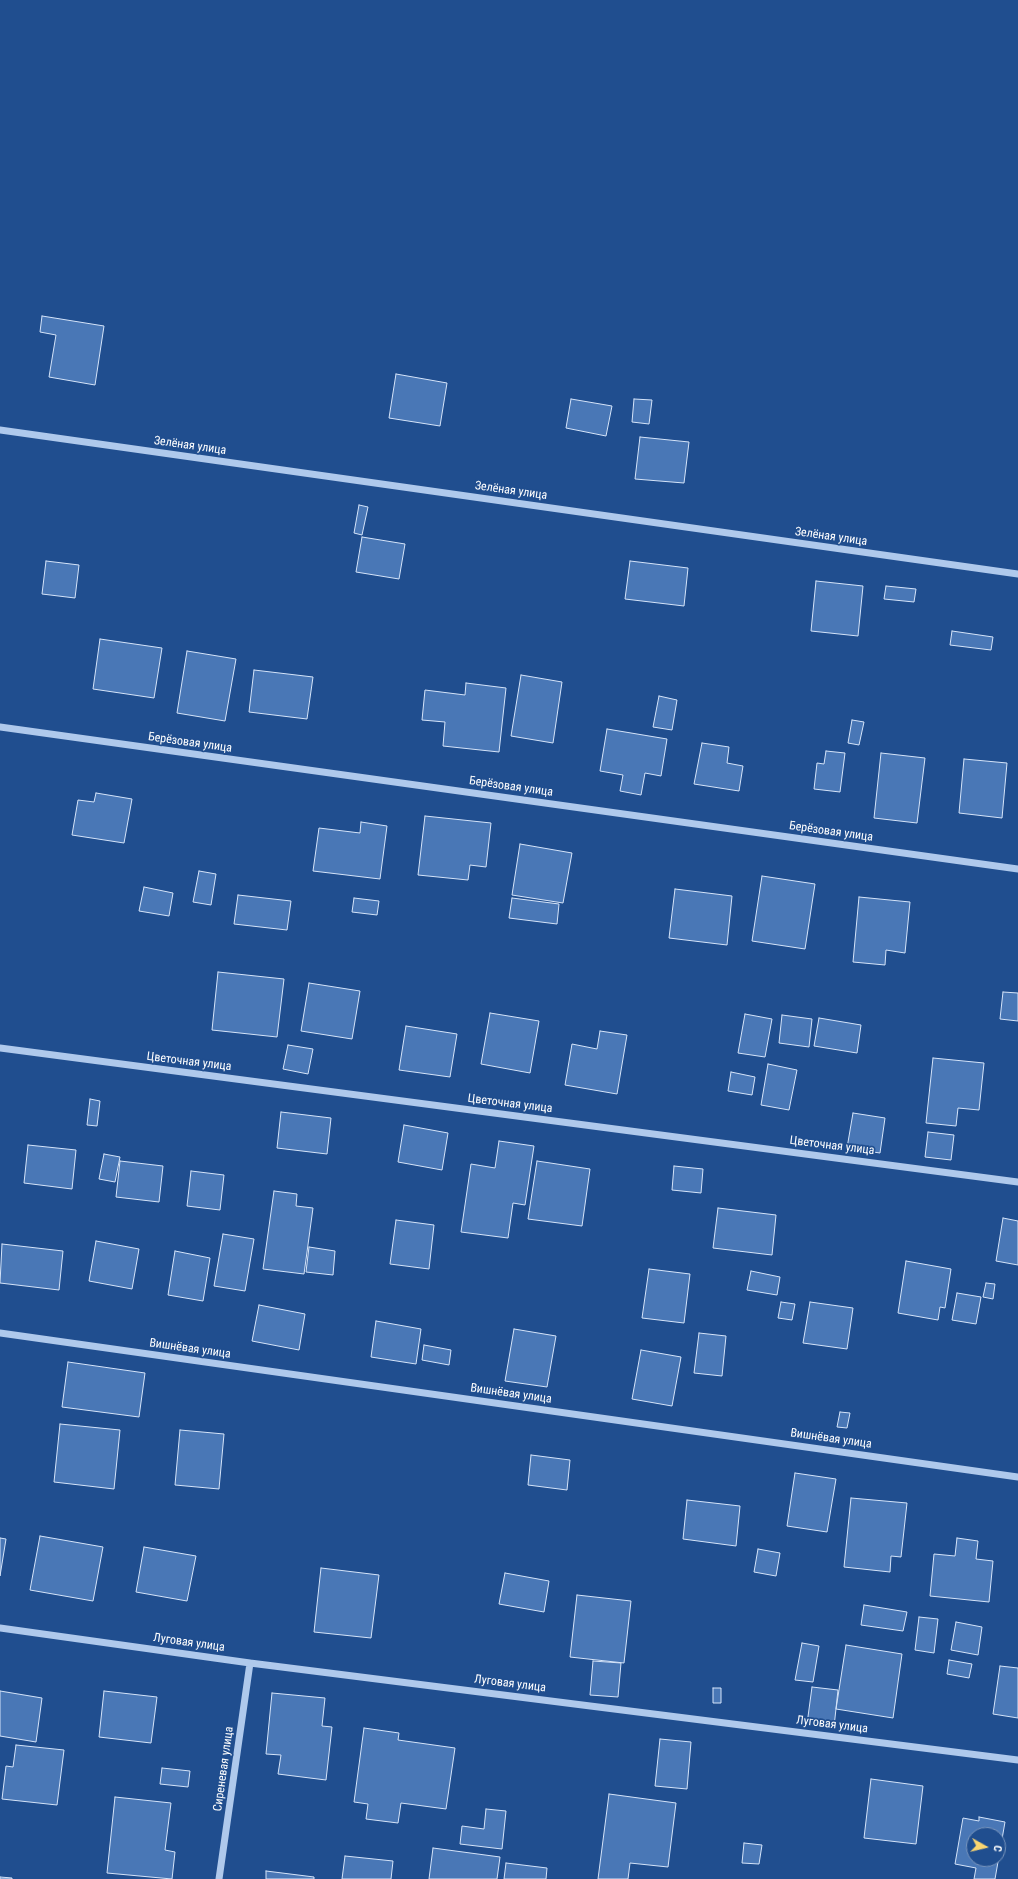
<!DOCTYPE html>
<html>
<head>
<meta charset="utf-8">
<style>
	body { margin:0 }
	#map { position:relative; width:1018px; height:1879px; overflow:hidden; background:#204e8f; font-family:"Roboto Condensed",sans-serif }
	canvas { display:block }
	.north { position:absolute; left:966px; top:1827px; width:40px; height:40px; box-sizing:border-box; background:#204e8f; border:1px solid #7995bc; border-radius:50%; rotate:98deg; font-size:11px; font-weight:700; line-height:16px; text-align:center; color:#fff }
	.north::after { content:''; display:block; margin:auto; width:14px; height:18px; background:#fad570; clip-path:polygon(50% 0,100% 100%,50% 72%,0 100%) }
</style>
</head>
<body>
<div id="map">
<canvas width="1018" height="1879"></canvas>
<div class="north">С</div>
</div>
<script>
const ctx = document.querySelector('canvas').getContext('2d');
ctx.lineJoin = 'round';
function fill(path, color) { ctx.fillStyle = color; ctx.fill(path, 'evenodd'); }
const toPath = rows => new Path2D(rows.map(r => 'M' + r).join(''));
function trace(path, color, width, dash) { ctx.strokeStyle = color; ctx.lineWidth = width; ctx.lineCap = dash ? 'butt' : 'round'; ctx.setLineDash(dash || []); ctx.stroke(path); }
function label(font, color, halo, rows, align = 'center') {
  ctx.font = font + ' "Roboto Condensed",sans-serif'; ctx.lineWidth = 3.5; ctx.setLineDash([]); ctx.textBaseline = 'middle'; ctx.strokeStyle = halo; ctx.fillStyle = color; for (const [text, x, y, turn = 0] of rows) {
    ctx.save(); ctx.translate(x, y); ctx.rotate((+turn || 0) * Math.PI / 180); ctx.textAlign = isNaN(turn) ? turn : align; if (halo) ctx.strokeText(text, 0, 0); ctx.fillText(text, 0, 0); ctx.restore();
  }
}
const building = toPath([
	[42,316,104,326,95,385,49,377,56,335,40,332,42,316],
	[396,374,447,383,440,426,389,418,396,374],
	[571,399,612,406,606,436,566,428,571,399],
	[634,399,652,400,649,424,632,422,634,399],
	[640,437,689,442,684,483,635,479,640,437],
	[359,505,368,507,362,535,354,533,359,505],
	[362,537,405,544,399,579,356,572,362,537],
	[46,561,79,565,75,598,42,594,46,561],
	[630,561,688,568,684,606,625,599,630,561],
	[816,581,863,586,858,636,811,631,816,581],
	[886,586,916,589,914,602,884,599,886,586],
	[952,631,993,637,991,650,950,645,952,631],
	[100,639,162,648,154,698,93,689,100,639],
	[187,651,236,659,225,721,177,713,187,651],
	[254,670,313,677,307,719,249,712,254,670],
	[521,675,562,682,553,743,511,736,521,675],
	[466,683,506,688,499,752,443,746,445,722,422,720,425,690,465,695,466,683],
	[659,696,677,700,672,730,653,727,659,696],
	[852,720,864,722,859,745,848,743,852,720],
	[607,729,667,739,661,776,645,773,641,795,620,791,623,775,600,771,607,729],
	[702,743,729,747,727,763,743,766,739,791,694,784,702,743],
	[826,751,845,753,840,792,814,789,817,763,824,764,826,751],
	[881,753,925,758,917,823,874,818,881,753],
	[964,759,1007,763,1002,818,959,813,964,759],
	[96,793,132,799,124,843,72,835,78,800,94,802,96,793],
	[425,816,491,823,486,867,470,865,468,880,418,875,425,816],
	[361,822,387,826,380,879,313,871,319,828,360,833,361,822],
	[520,844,572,853,563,903,512,895,520,844],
	[199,871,216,874,211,905,193,902,199,871],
	[762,876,815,884,805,949,752,941,762,876],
	[144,887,173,893,169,916,139,911,144,887],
	[675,889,732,896,727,945,669,938,675,889],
	[238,895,291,901,287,930,234,924,238,895],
	[859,897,910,902,905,953,886,950,885,965,853,962,859,897],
	[354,898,379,901,377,915,352,912,354,898],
	[512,898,559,904,557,924,509,918,512,898],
	[218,972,284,979,277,1037,212,1030,218,972],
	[309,983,360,991,352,1039,301,1031,309,983],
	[1003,992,1018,993,1018,1021,1000,1019,1003,992],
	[490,1013,539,1021,530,1073,481,1064,490,1013],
	[745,1014,772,1019,765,1057,738,1053,745,1014],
	[782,1015,812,1019,809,1047,779,1043,782,1015],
	[819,1018,861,1025,857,1053,814,1046,819,1018],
	[406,1026,457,1034,450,1077,399,1070,406,1026],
	[600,1031,627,1035,617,1094,565,1085,572,1044,597,1049,600,1031],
	[288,1045,313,1049,308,1074,283,1069,288,1045],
	[933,1058,984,1063,979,1110,958,1108,956,1126,926,1123,933,1058],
	[768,1064,797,1070,789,1110,761,1105,768,1064],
	[731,1072,755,1077,752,1095,728,1091,731,1072],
	[90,1099,100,1101,97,1126,87,1125,90,1099],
	[281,1112,331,1118,327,1154,277,1148,281,1112],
	[853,1113,885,1118,880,1153,847,1148,853,1113],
	[404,1125,448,1133,442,1170,398,1162,404,1125],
	[928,1132,954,1135,951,1160,925,1157,928,1132],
	[499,1141,534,1146,525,1205,513,1203,508,1238,461,1232,471,1164,495,1168,499,1141],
	[28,1145,76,1150,72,1189,24,1183,28,1145],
	[104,1154,120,1157,115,1182,99,1179,104,1154],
	[120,1161,163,1166,159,1202,116,1197,120,1161],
	[537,1161,590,1169,582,1226,528,1219,537,1161],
	[674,1166,703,1169,701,1193,672,1190,674,1166],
	[191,1171,224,1175,220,1210,187,1206,191,1171],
	[274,1191,297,1194,296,1206,313,1208,304,1274,263,1269,274,1191],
	[718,1208,776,1215,772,1255,713,1248,718,1208],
	[1003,1218,1018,1221,1018,1265,996,1261,1003,1218],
	[396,1220,434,1225,429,1269,390,1264,396,1220],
	[223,1234,254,1239,245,1291,214,1286,223,1234],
	[96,1241,139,1249,132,1289,89,1281,96,1241],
	[2,1244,63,1251,59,1290,0,1283,2,1244],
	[309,1247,335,1251,333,1275,306,1272,309,1247],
	[175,1251,210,1258,203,1301,168,1295,175,1251],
	[906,1261,951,1269,945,1308,940,1307,938,1320,898,1313,906,1261],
	[649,1269,690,1274,684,1323,642,1318,649,1269],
	[751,1271,780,1277,777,1295,747,1290,751,1271],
	[986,1283,995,1284,993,1299,983,1297,986,1283],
	[957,1293,981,1297,976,1324,952,1320,957,1293],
	[781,1302,795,1304,792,1320,778,1318,781,1302],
	[810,1302,853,1308,847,1349,803,1343,810,1302],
	[259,1305,305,1314,299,1350,252,1341,259,1305],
	[376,1321,421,1329,416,1364,371,1357,376,1321],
	[514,1329,556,1336,547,1387,505,1381,514,1329],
	[699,1333,726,1336,722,1376,694,1373,699,1333],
	[424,1345,451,1350,449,1365,422,1360,424,1345],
	[641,1350,681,1357,672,1406,632,1399,641,1350],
	[68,1362,145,1373,139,1417,62,1407,68,1362],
	[840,1412,850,1413,847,1428,837,1427,840,1412],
	[60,1424,120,1430,114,1489,54,1482,60,1424],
	[180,1430,224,1434,219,1489,175,1485,180,1430],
	[531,1455,570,1460,567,1490,528,1485,531,1455],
	[795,1473,836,1479,827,1532,787,1526,795,1473],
	[851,1498,907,1503,901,1557,891,1556,890,1572,844,1567,851,1498],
	[687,1500,740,1506,736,1546,683,1539,687,1500],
	[40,1536,103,1547,93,1601,30,1590,40,1536],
	[0,1538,6,1539,0,1576,0,1538],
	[957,1538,978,1541,976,1559,993,1561,989,1602,930,1596,934,1554,955,1556,957,1538],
	[144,1547,196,1556,187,1601,136,1592,144,1547],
	[758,1549,780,1553,776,1576,754,1572,758,1549],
	[321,1568,379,1575,371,1638,314,1632,321,1568],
	[505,1573,549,1581,544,1612,499,1604,505,1573],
	[577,1595,631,1601,624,1663,570,1657,577,1595],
	[864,1605,907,1612,903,1631,861,1625,864,1605],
	[919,1617,938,1619,934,1653,915,1650,919,1617],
	[956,1622,982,1627,978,1655,951,1650,956,1622],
	[802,1643,819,1646,813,1682,795,1680,802,1643],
	[846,1645,902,1654,893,1718,836,1709,846,1645],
	[949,1660,972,1664,969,1678,947,1674,949,1660],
	[593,1661,621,1663,618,1697,590,1695,593,1661],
	[1000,1666,1018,1668,1018,1718,993,1714,1000,1666],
	[812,1687,838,1690,834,1727,807,1724,812,1687],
	[713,1688,721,1688,721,1703,713,1703,713,1688],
	[0,1691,42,1698,36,1742,0,1736,0,1691],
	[104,1691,157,1697,151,1743,99,1737,104,1691],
	[272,1693,325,1698,322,1726,332,1727,326,1780,278,1774,281,1755,266,1754,272,1693],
	[364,1728,399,1733,398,1740,455,1748,446,1809,401,1803,398,1823,366,1819,368,1804,354,1802,364,1728],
	[660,1739,691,1742,687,1789,655,1786,660,1739],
	[16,1745,64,1750,57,1805,2,1799,6,1766,13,1767,16,1745],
	[162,1768,190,1771,188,1787,160,1784,162,1768],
	[871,1779,923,1786,916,1844,864,1838,871,1779],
	[609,1794,676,1803,668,1867,630,1863,628,1879,598,1879,609,1794],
	[115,1797,171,1803,165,1850,175,1852,172,1879,107,1873,115,1797],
	[486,1809,506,1811,502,1849,460,1844,462,1826,484,1829,486,1809],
	[979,1817,1005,1822,995,1879,974,1879,976,1868,955,1864,963,1818,979,1821,979,1817],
	[974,1835,998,1835,998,1859,974,1859,974,1835],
	[744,1843,762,1845,759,1864,742,1863,744,1843],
	[433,1848,500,1857,497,1879,429,1879,433,1848],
	[345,1856,393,1861,391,1879,342,1879,345,1856],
	[506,1863,547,1868,546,1879,504,1879,506,1863],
	[266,1871,314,1877,314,1879,266,1879,266,1871],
	[0,1877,12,1878,12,1879,0,1879,0,1877]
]);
const minor = toPath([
	[0,430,1018,574],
	[0,727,1018,869],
	[0,1048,1018,1182],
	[0,1333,1018,1477],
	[0,1628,250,1663,1018,1760],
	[219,1879,250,1663]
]);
const streetNames = [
	["Зелёная улица",190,446,8],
	["Зелёная улица",511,491,8],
	["Зелёная улица",831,537,8],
	["Берёзовая улица",190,743,8],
	["Берёзовая улица",511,787,8],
	["Берёзовая улица",831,832,8],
	["Цветочная улица",189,1062,7],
	["Цветочная улица",510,1104,7],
	["Цветочная улица",832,1146,7],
	["Вишнёвая улица",190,1349,8],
	["Вишнёвая улица",511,1394,8],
	["Вишнёвая улица",831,1439,8],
	["Луговая улица",189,1643,8],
	["Луговая улица",510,1684,7],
	["Луговая улица",832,1725,7],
	["Сиреневая улица",224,1769,-82]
];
fill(building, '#4977b6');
trace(building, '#d5e4f9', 1);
trace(minor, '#afc9ec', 7);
label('12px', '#fff', '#204e8f', streetNames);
</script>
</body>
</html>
